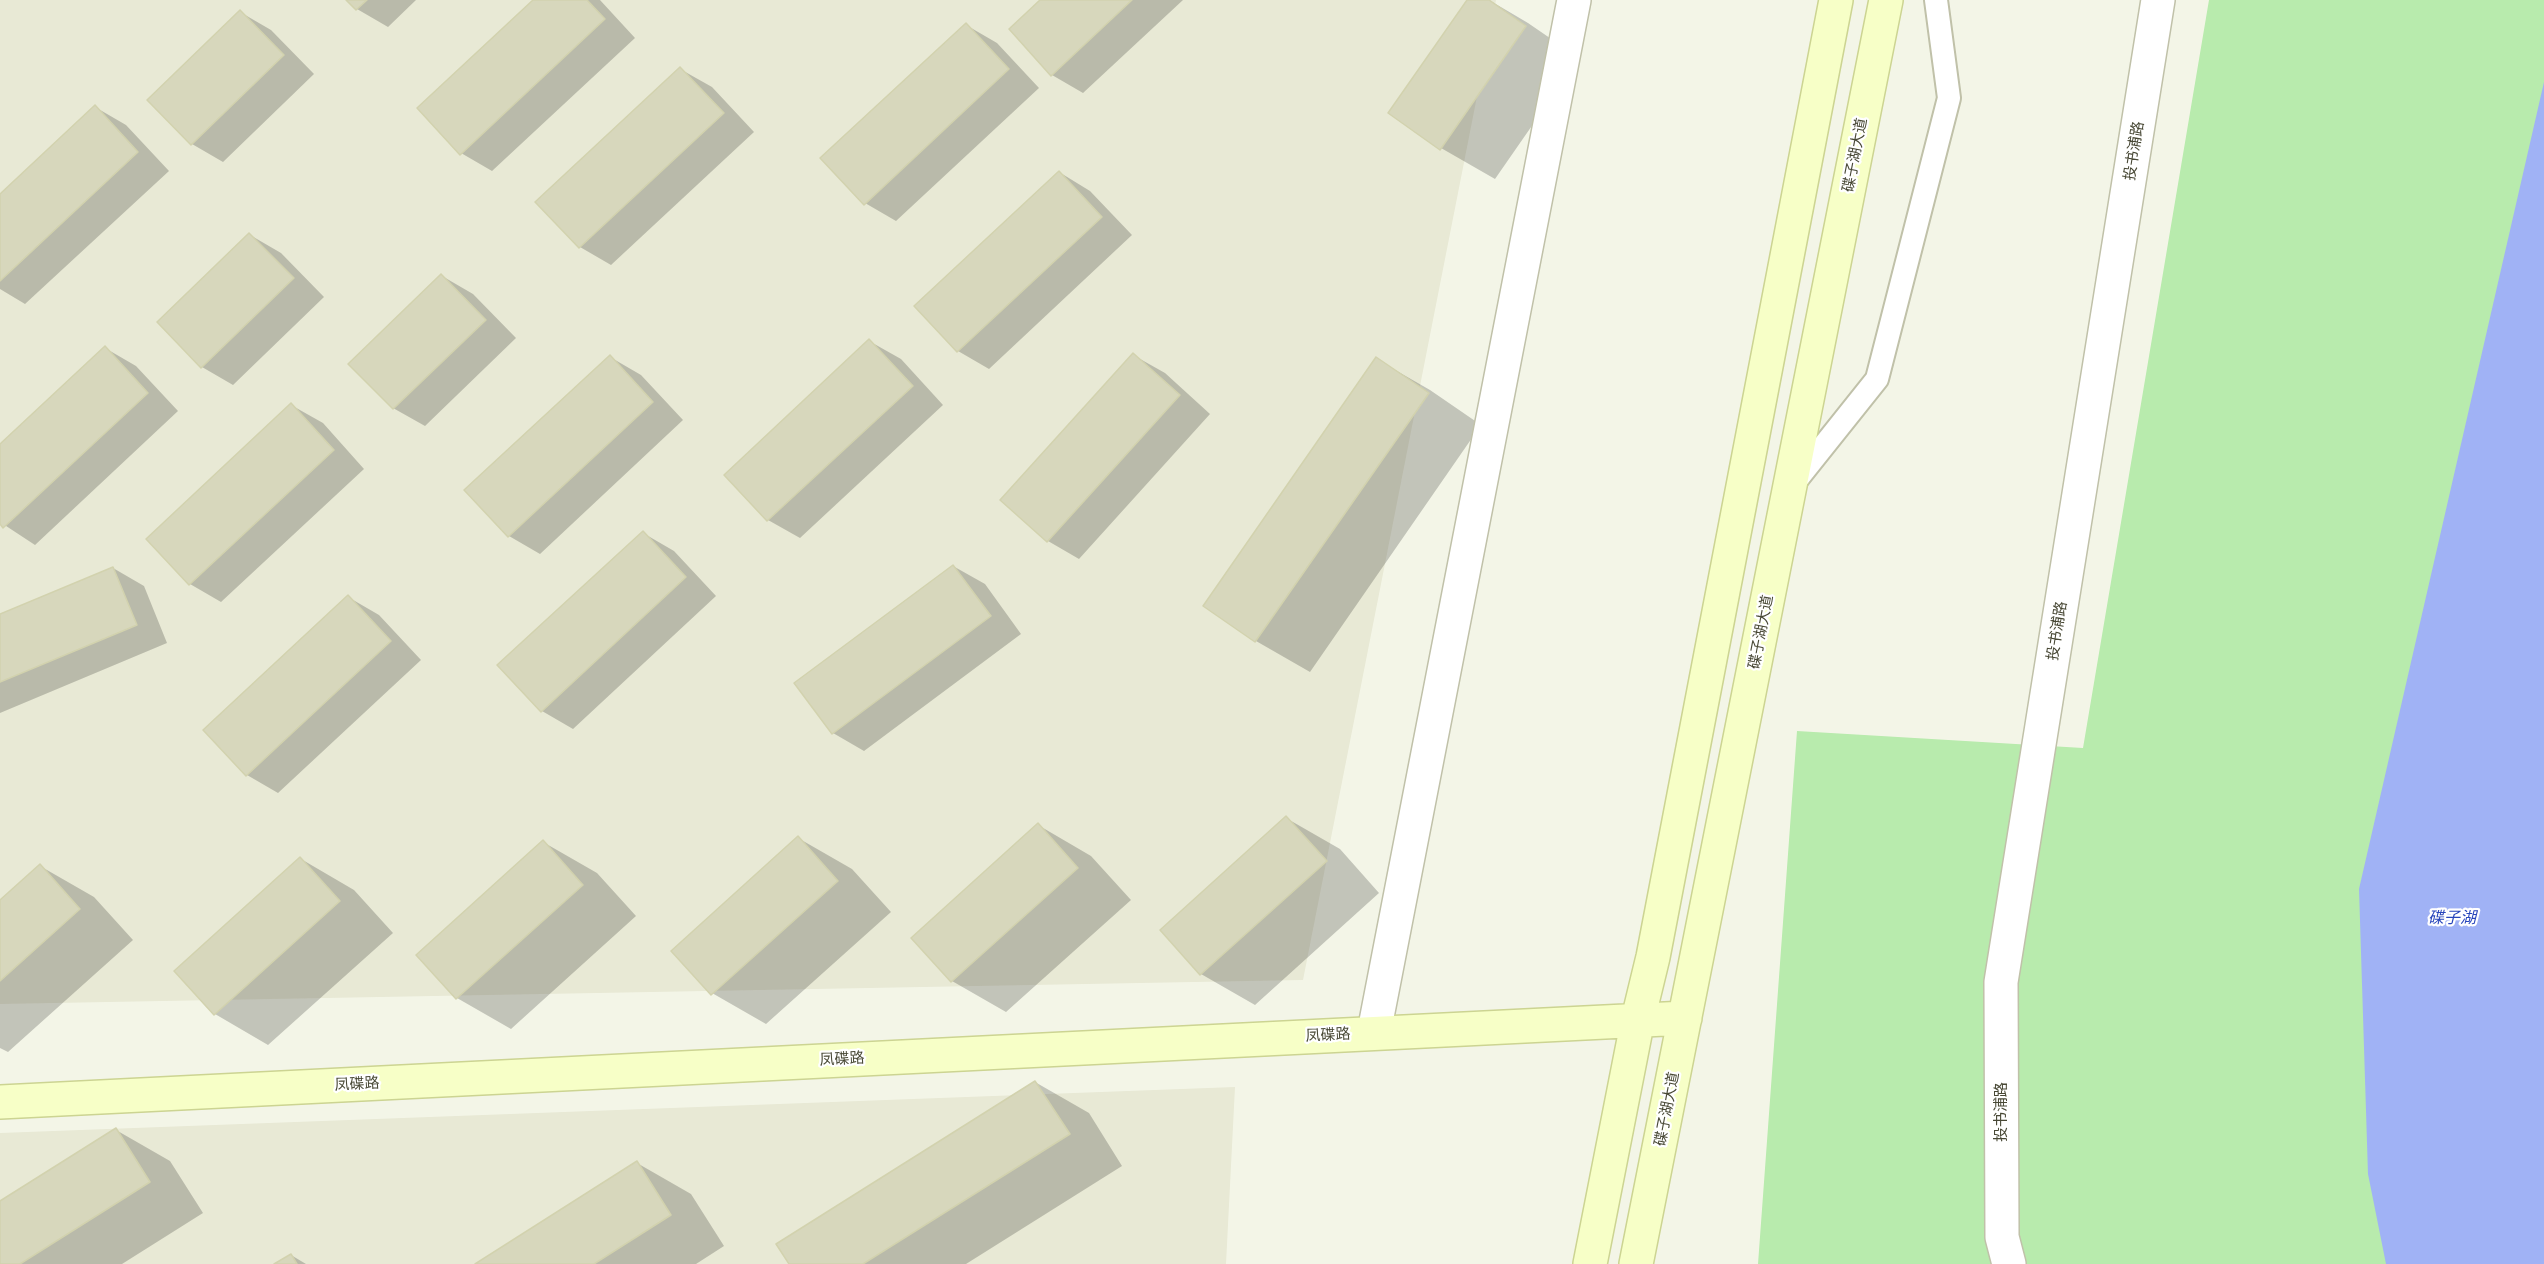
<!DOCTYPE html>
<html>
<head>
<meta charset="utf-8">
<style>
	body { margin:0 }
	canvas { display:block; background:#f3f5e7 }
</style>
</head>
<body>
<canvas width="2544" height="1264"></canvas>
<script>
const ctx = document.querySelector('canvas').getContext('2d');
ctx.lineJoin = 'round';
function fill(path, color) { ctx.fillStyle = color; ctx.fill(path, 'evenodd'); }
const toPath = rows => new Path2D(rows.map(r => 'M' + r).join(''));
function trace(path, color, width, dash) { ctx.strokeStyle = color; ctx.lineWidth = width; ctx.lineCap = dash ? 'butt' : 'round'; ctx.setLineDash(dash || []); ctx.stroke(path); }
function label(font, color, halo, rows, align = 'center') {
  ctx.font = font + ' "Public Sans","Noto Sans SC",sans-serif'; ctx.lineWidth = 4.5; ctx.setLineDash([]); ctx.textBaseline = 'middle'; ctx.strokeStyle = halo; ctx.fillStyle = color; for (const [text, x, y, turn = 0] of rows) {
    ctx.save(); ctx.translate(x, y); ctx.rotate((+turn || 0) * Math.PI / 180); ctx.textAlign = isNaN(turn) ? turn : align; if (halo) ctx.strokeText(text, 0, 0); ctx.fillText(text, 0, 0); ctx.restore();
  }
}
const residential = toPath([
	[0,0,1496,0,1303,980,0,1004],
	[1235,1087,1226,1264,0,1264,0,1133]
]);
const green = toPath([
	[2209,0,2544,0,2544,371,2459,1264,1758,1264,1797,731,2083,748]
]);
const water = toPath([
	[2544,82,2544,1264,2386,1264,2368,1174,2359,889]
]);
const shadow = toPath([
	[349,0,416,0,388,27,357,9],
	[535,0,600,0,635,38,492,171,461,153],
	[1042,0,1183,0,1083,93,1052,75],
	[1469,0,1489,0,1528,23,1579,58,1495,179,1441,148],
	[240,12,271,30,314,74,223,162,192,144],
	[966,25,997,43,1039,88,896,221,865,203],
	[680,69,712,87,754,132,611,265,580,247],
	[95,107,126,125,169,171,25,304,0,289,0,196],
	[1059,172,1090,191,1132,235,989,369,958,351],
	[250,235,281,253,324,297,233,385,202,367],
	[442,276,473,294,516,338,425,426,393,408],
	[869,341,901,359,943,405,800,538,768,520,726,475],
	[105,348,136,366,178,411,35,545,0,522,0,446],
	[1133,355,1165,373,1210,414,1079,559,1048,541],
	[610,357,641,375,683,420,540,554,509,536],
	[1376,359,1430,390,1481,425,1310,672,1256,641,1205,605],
	[291,405,323,423,364,469,221,602,190,584],
	[643,533,674,551,716,596,573,729,542,711],
	[953,566,985,584,1021,634,864,751,833,733],
	[113,568,144,586,167,643,0,713,0,615],
	[348,597,379,615,421,660,278,793,247,775,205,730],
	[1286,818,1340,849,1379,893,1255,1005,1201,974],
	[1038,825,1091,856,1131,900,1006,1012,952,981],
	[798,838,852,869,891,912,766,1024,712,993],
	[543,842,597,873,636,916,511,1029,457,998],
	[301,859,354,890,393,933,268,1045,215,1014],
	[40,866,94,897,133,940,8,1052,0,1048,0,902],
	[1035,1082,1089,1113,1122,1166,966,1264,791,1264],
	[116,1130,170,1161,203,1213,122,1264,0,1264,0,1203],
	[637,1163,691,1194,724,1246,696,1264,477,1264],
	[291,1255,306,1264,277,1264]
]);
const building = toPath([
	[346,0,367,0,356,10,346,0],
	[533,0,587,0,605,19,460,155,417,108,533,0],
	[1040,0,1132,0,1051,76,1009,29,1040,0],
	[1467,0,1489,0,1526,26,1440,150,1388,113,1467,0],
	[240,10,284,55,191,145,147,100,240,10],
	[966,23,1009,69,864,205,820,158,966,23],
	[680,67,724,113,579,248,535,202,680,67],
	[95,105,138,152,0,281,0,194,95,105],
	[1059,171,1102,217,957,352,914,306,1059,171],
	[249,233,294,278,201,368,157,322,249,233],
	[441,274,486,320,393,409,348,364,441,274],
	[869,339,913,386,767,521,724,475,869,339],
	[105,346,148,393,3,528,0,524,0,444,105,346],
	[1133,353,1180,395,1047,542,1000,500,1133,353],
	[610,355,653,402,508,537,464,490,610,355],
	[1376,357,1429,393,1255,642,1203,606,1376,357],
	[291,403,334,450,189,585,146,539,291,403],
	[643,531,686,577,541,712,497,665,643,531],
	[953,565,991,616,832,734,794,683,953,565],
	[113,567,137,625,0,682,0,614,113,567],
	[348,595,391,641,246,776,203,730,348,595],
	[1286,816,1327,861,1200,975,1160,930,1286,816],
	[1038,823,1078,868,951,982,911,938,1038,823],
	[798,836,838,881,711,995,671,951,798,836],
	[543,840,583,885,456,999,416,955,543,840],
	[300,857,340,901,214,1015,174,971,300,857],
	[40,864,80,909,0,981,0,900,40,864],
	[1035,1081,1070,1134,863,1264,789,1264,776,1244,1035,1081],
	[116,1128,150,1182,20,1264,0,1264,0,1201,116,1128],
	[637,1161,671,1215,594,1264,475,1264,637,1161],
	[291,1254,297,1264,274,1264,291,1254]
]);
const lane = toPath([
	[1794,483,1877,379,1949,98,1936,0]
]);
const street = toPath([
	[1374,1032,1574,0],
	[2009,1264,2002,1237,2001,982,2158,0]
]);
const secondary = toPath([
	[0,1102,1685,1018],
	[1590,1264,1638,1019,1653,957,1836,0],
	[1636,1264,1886,0]
]);
const streetNames = [
	["投书浦路",2134,151,-81],
	["碟子湖大道",1855,155,-79],
	["投书浦路",2057,631,-81],
	["碟子湖大道",1761,632,-79],
	["凤碟路",1328,1035,-3],
	["凤碟路",842,1059,-3],
	["凤碟路",357,1084,-3],
	["碟子湖大道",1667,1109,-79],
	["投书浦路",2001,1112,-90]
];
const waterNames = [
	["碟子湖",2452,918]
];
fill(residential, '#e8e9d5');
fill(green, '#b8ebad');
fill(water, '#a0b2f5');
fill(shadow, '#0003');
fill(building, '#d7d7bc');
trace(building, '#d2d2ae', 1.5);
trace(lane, '#c0c1a9', 26);
trace(street, '#c0c1a9', 36);
trace(secondary, '#ccd492', 36);
trace(lane, '#fff', 22);
trace(street, '#fff', 33);
trace(secondary, '#f7ffc7', 33);
label('15px', '#484835', '#fff', streetNames);
label('italic 16px', '#2745bb', '#fff', waterNames);
</script>
</body>
</html>
